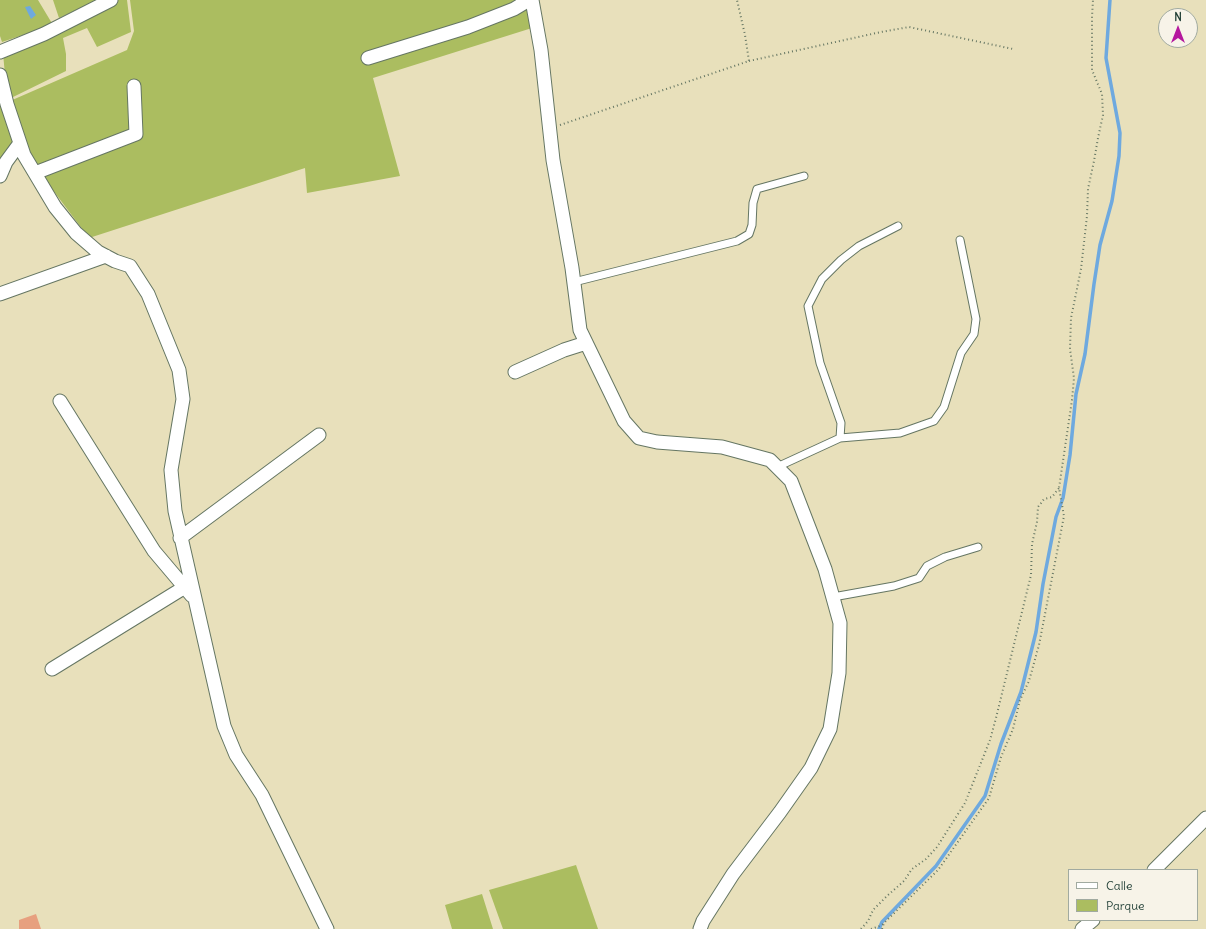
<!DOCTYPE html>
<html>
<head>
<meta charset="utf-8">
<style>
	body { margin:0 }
	#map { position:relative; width:1206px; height:929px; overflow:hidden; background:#e8e0bb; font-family:Delius,sans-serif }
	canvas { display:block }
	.legend { position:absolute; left:1068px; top:869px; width:130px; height:52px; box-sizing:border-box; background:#f7f3e8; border:1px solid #a1aaa0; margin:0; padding:5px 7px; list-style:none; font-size:12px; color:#1f3d34 }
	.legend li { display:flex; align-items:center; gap:8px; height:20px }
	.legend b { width:20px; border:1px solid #a1aaa0 }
	.north { position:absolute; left:1158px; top:8px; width:40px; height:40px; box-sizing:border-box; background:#f7f3e8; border:1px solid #a1aaa0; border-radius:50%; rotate:0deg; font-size:11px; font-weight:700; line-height:16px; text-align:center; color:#1f3d34 }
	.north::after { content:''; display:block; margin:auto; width:14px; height:18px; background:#b5179e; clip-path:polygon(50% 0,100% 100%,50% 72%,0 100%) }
</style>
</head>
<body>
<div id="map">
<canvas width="1206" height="929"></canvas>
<ul class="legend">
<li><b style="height:5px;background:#fff"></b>Calle</li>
<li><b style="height:11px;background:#abbd60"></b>Parque</li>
</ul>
<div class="north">N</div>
</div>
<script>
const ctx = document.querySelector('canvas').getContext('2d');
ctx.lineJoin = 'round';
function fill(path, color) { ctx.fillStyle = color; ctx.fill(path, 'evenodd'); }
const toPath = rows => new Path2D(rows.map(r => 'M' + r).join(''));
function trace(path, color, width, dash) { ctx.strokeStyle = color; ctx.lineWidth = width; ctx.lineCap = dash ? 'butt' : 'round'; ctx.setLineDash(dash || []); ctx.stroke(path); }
const green = toPath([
	[0,0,38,0,53,25,2,42,0,36],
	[53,0,97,0,59,18],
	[115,0,127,0,131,32,97,47,87,28,63,38,66,54,66,71,9,99,6,86,3,53],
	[130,0,528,0,532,28,373,78,400,176,307,193,305,168,89,238,40,173,18,130,10,101,127,50,134,31],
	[0,85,17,135,9,147,0,165],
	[576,865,598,929,503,929,489,890],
	[482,894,493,929,452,929,445,905]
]);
const water = toPath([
	[30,6,36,15,31,19,25,7]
]);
const stream = toPath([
	[879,929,882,922,936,866,985,796,1001,744,1021,692,1036,632,1043,584,1056,517,1063,498,1070,455,1076,394,1085,354,1094,284,1100,245,1112,201,1119,156,1120,133,1106,58,1110,0]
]);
const building = toPath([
	[36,914,41,929,19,929,19,920]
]);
const path = toPath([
	[749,61,881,32,909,27,1013,49],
	[560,125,749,61,745,35,737,0],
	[861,929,868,921,873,910,887,896,904,881,912,869,926,859,937,847,965,803,990,740,996,718,1031,575,1032,544,1037,522,1038,507,1044,499,1052,497,1059,488],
	[871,929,880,926,883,924],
	[882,929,884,923,938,870,989,798,1001,757,1013,729,1020,700,1029,681,1039,645,1064,516,1059,488,1072,400,1074,378,1070,349,1071,318,1081,269,1087,216,1088,189,1094,161,1098,138,1103,115,1102,94,1092,70,1092,17,1093,0]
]);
const lane = toPath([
	[574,282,737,241,749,234,752,225,753,203,757,189,804,176],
	[840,438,900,433,934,421,944,407,961,353,974,334,976,319,960,240],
	[777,467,840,438,841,423,820,363,808,306,822,279,841,260,859,246,898,226],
	[833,597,894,586,919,578,927,566,945,557,978,547]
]);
const street = toPath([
	[532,0,541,50,553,160,572,268,580,330,624,421,639,438,657,442,722,447,770,460,791,481,825,569,840,623,839,673,830,729,811,768,780,812,733,874,703,921,700,929],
	[0,52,44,34,111,0],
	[368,58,468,27,514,9,529,0],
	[0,75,7,104,24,155,55,207,76,233,98,252,115,261,130,266,148,294,179,370,183,399,171,470,175,511,224,726,236,755,262,795,327,929],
	[35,173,136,134,134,86],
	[0,176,6,162,20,143],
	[0,294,106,256],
	[515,372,564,350,586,343],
	[60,401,154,551,192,596],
	[180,538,319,435],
	[52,669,185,587],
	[1154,870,1206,818],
	[1082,929,1093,920]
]);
fill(green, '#abbd60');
fill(water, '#6ea9df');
trace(stream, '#6ea9df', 3.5);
fill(building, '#e7a07f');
trace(lane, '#657663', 9);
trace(street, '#657663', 15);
trace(path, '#657663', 2, [1, 3]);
trace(lane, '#fff', 7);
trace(street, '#fff', 13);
</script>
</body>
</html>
